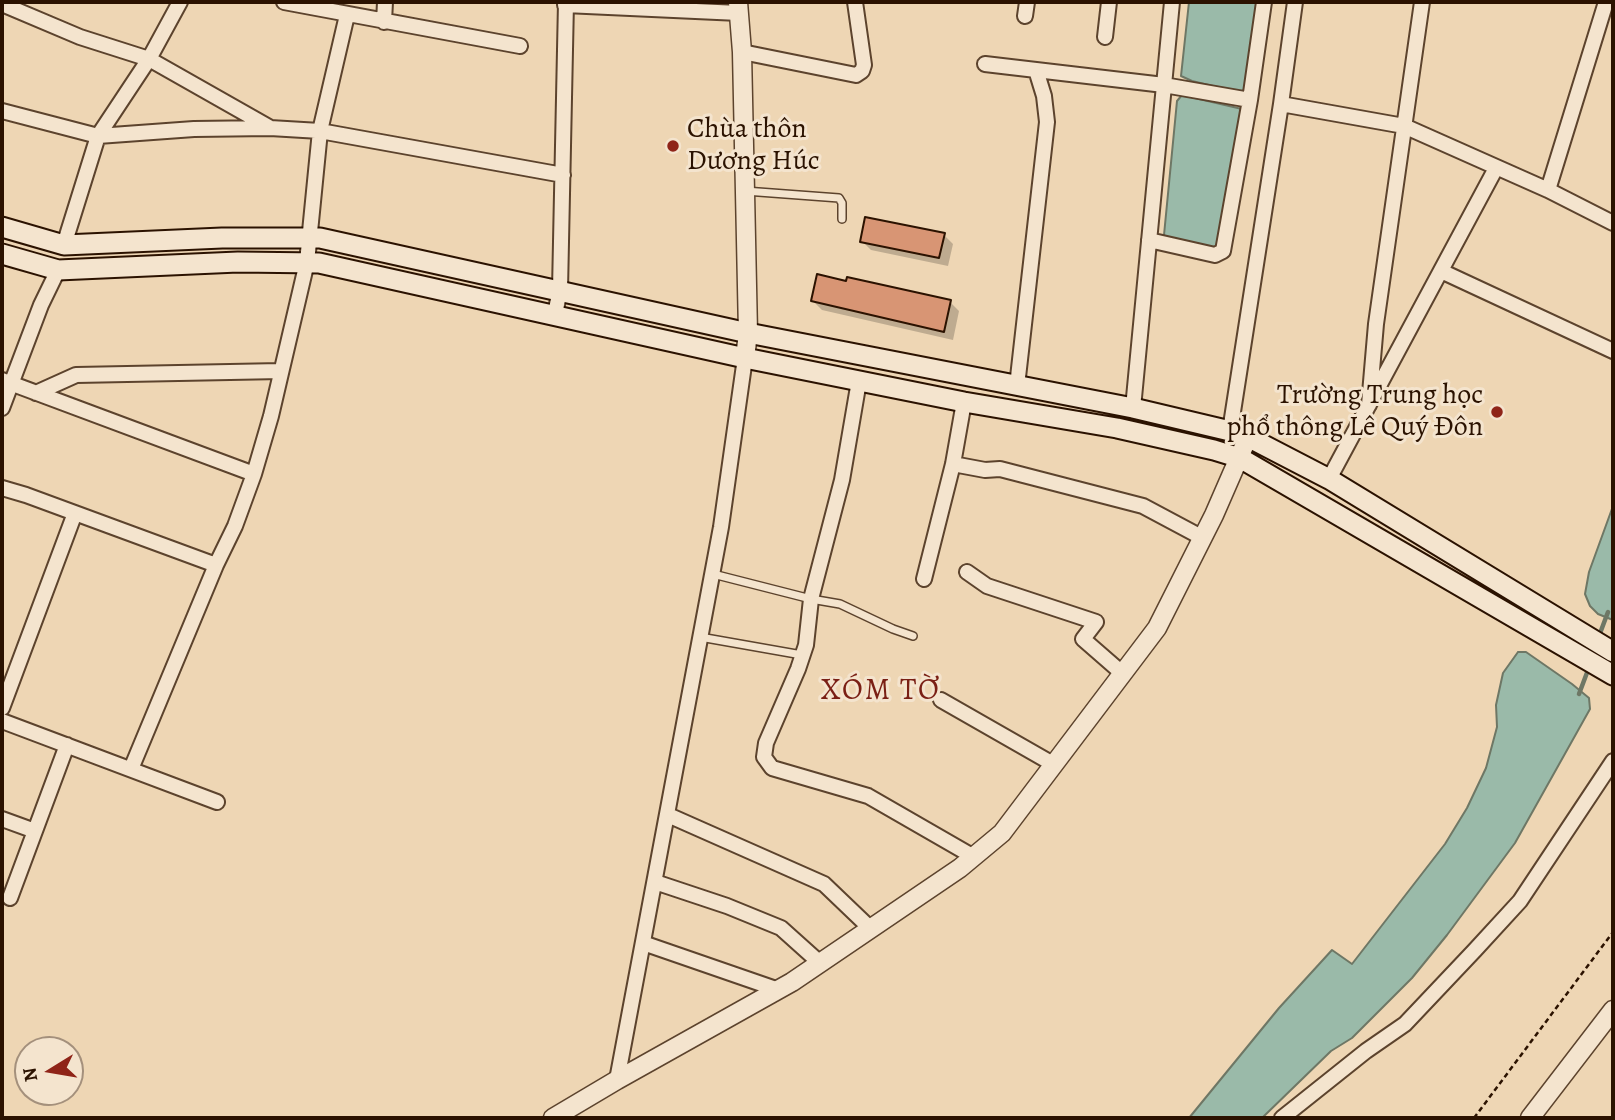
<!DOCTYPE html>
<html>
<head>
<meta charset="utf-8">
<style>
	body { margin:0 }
	#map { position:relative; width:1615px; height:1120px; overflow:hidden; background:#eed6b4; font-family:Alegreya,serif }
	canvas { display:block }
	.frame { position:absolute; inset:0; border:4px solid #2b1200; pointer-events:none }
	.north { position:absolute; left:14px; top:1036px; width:70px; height:70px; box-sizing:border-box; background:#f4e4ce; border:2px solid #a4907c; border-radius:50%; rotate:259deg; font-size:19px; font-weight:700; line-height:28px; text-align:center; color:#2b1200 }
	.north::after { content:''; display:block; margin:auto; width:24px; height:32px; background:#8f2418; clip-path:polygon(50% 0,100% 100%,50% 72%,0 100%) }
</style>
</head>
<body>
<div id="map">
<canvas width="1615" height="1120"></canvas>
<div class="frame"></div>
<div class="north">N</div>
</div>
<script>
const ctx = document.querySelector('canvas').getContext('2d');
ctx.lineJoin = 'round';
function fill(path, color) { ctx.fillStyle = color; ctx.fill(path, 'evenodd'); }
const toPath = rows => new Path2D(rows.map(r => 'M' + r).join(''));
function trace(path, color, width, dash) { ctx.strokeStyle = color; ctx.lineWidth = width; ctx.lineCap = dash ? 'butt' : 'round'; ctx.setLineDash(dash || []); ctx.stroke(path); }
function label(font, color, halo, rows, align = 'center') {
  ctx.font = font + ' Alegreya,serif'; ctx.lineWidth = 6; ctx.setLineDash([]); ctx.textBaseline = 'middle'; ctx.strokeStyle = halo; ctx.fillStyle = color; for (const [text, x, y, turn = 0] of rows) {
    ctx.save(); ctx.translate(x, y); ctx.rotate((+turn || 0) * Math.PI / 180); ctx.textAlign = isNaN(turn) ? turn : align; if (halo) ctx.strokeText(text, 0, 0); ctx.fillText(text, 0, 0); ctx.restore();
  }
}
const water = toPath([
	[1189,2,1259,2,1245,90,1238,92,1192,81,1181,76,1189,2],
	[1182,95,1242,109,1220,245,1213,248,1166,237,1164,235,1177,101,1182,95],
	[1613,506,1613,620,1598,614,1590,606,1585,594,1589,572,1613,506],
	[1518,652,1526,652,1572,684,1589,698,1590,709,1515,843,1447,935,1412,978,1352,1038,1331,1051,1262,1118,1189,1118,1279,1008,1332,950,1352,964,1445,844,1467,808,1486,768,1497,727,1496,705,1503,673,1518,652]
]);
const shadow = toPath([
	[944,235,953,244,948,266,871,250,862,241],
	[847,283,950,302,959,311,953,340,822,310,813,301]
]);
const stream = toPath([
	[1599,636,1608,612],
	[1579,694,1588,670]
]);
const building = toPath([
	[865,217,945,233,939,258,860,242,865,217],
	[817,274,846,281,847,277,951,300,944,332,811,301,817,274]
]);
const path = toPath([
	[1474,1118,1613,932]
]);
const service = toPath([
	[745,191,839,198,842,203,842,219],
	[713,574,811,599,840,604,893,629,913,636],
	[700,637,802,655]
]);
const minor = toPath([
	[284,2,520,46],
	[2,4,80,37,149,59,269,127],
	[565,5,739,13],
	[1025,16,1027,2],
	[384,22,385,2],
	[1105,37,1109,2],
	[742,52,856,75,862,71,864,65,855,2],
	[985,64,1164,85,1250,100],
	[1281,104,1404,126,1548,190,1613,223],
	[2,111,98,136,194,129,270,128,320,131,563,175],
	[1548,190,1606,2],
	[1149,240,1215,255,1223,251,1250,100,1264,2],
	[64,245,98,136,149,59,180,2],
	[1441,271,1613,351],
	[555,314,560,290,566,2],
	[2,380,254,474],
	[859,381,842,480,811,599,806,645,798,669,766,743,764,757,772,768,868,796,974,857],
	[1017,386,1047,122,1044,96,1036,70],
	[36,393,76,375,281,371],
	[1369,405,1376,324,1422,2],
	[2,408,41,305,58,270],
	[1133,408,1172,2],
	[1230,431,1281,104,1295,2],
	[953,464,985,470,1000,469,1143,506,1203,538],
	[1329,479,1496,168],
	[2,488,26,495,216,565],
	[967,572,987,586,1096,622,1083,639,1122,673],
	[924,579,953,464,964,402],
	[941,700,1053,764],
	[2,708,75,513],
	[2,721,217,802],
	[131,769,216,565,235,526,254,474,271,416,307,262,320,131,347,15],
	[668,815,824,884,871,929],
	[2,819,35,831],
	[655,882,727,906,781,928,820,963],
	[10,898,67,745],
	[643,943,779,990],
	[617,1080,721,527,745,358],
	[1282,1118,1366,1051,1405,1024,1475,950,1520,901,1613,761]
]);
const tertiary = toPath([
	[738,2,742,52,748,333,745,358],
	[553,1118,617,1080,792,982,960,868,1002,833,1157,628,1214,515,1248,437],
	[1530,1118,1613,1010]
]);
const secondary = toPath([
	[2,227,64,245,222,238,320,238,748,333,1133,408,1230,431,1248,437,1329,479,1613,652],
	[2,254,58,270,238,262,319,263,745,358,964,402,1117,428,1214,450,1240,458,1613,675]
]);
const markers = [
	[673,146,7,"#8f2418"],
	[1497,412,7,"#8f2418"]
];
const poiNames = [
	["Chùa thôn",687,130],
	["Dương Húc",687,162],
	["Trường Trung học",1483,396,"right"],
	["phổ thông Lê Quý Đôn",1483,428,"right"]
];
const neighbourhoodNames = [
	["XÓM TỜ",881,692]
];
fill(water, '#9abaa9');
trace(water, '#6e7765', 2);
fill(shadow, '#0003');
trace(stream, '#6e7765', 4.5);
fill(building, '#d89574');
trace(building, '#2b1200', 2);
trace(service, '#5c432d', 10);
trace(minor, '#5c432d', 18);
trace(tertiary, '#5c432d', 21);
trace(secondary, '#2b1200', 23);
trace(path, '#2b1200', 2.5, [5, 3.5]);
trace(service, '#f4e4ce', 7);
trace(minor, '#f4e4ce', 14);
trace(tertiary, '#f4e4ce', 18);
trace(secondary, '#f4e4ce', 19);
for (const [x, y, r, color] of markers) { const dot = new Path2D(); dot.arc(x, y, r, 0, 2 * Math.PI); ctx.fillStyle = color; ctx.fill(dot); trace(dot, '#f4e4ce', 2.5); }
label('28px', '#2b1200', '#f4e4ce', poiNames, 'left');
ctx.letterSpacing = '2px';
label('30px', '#7a1f14', '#f4e4ce', neighbourhoodNames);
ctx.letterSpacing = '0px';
</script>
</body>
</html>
